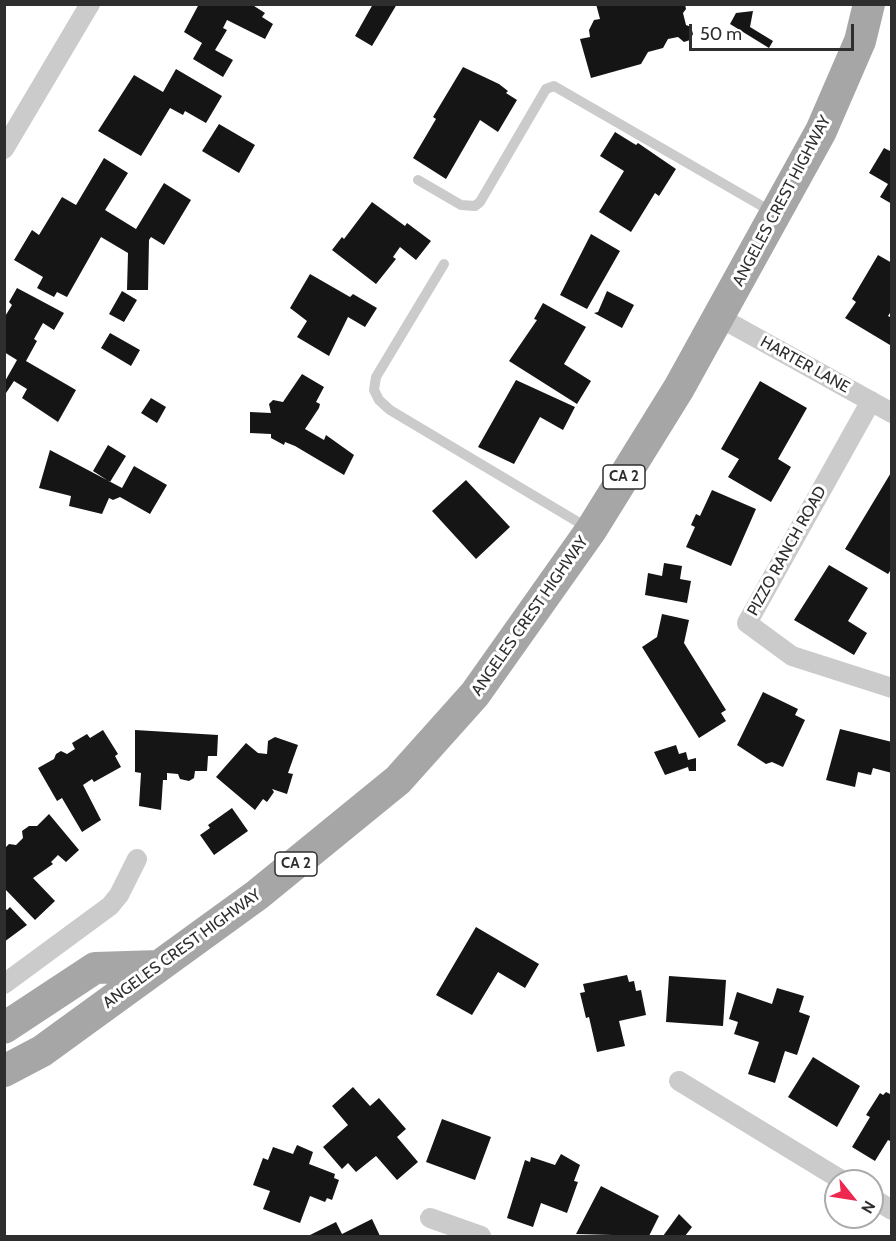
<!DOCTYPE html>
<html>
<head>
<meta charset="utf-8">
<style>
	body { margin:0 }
	#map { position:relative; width:896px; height:1241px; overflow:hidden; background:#fff; font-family:Cabin,sans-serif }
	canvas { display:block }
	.frame { position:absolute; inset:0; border:6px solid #2e2e2e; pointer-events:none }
	.north { position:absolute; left:824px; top:1169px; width:60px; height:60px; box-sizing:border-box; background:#fff; border:2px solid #ababab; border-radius:50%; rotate:120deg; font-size:16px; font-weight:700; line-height:24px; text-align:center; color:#2e2e2e }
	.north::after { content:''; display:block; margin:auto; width:21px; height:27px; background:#ee274e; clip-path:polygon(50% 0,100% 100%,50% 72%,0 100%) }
	.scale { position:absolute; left:689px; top:24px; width:165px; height:27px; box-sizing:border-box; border:3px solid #2e2e2e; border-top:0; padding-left:8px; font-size:18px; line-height:21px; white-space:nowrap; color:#2e2e2e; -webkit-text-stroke:4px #fff; paint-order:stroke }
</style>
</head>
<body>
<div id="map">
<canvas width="896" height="1241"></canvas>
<div class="frame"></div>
<div class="north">N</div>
<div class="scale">50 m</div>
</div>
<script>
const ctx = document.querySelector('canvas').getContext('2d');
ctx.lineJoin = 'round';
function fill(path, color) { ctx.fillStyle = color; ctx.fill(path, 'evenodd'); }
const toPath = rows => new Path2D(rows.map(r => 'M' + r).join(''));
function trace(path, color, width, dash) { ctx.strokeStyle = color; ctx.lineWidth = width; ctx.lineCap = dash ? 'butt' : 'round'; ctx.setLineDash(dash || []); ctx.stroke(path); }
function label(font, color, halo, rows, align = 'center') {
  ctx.font = font + ' Cabin,sans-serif'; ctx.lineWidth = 6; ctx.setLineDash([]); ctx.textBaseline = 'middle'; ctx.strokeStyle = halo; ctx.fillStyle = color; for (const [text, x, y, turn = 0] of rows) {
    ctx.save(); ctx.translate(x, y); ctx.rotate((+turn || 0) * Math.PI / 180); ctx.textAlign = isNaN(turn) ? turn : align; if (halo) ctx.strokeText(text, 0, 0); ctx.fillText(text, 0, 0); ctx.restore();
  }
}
const building = toPath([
	[199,4,251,4,265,13,262,17,273,24,265,39,227,20,223,28,227,30,215,50,233,60,223,77,193,59,202,43,184,32],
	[373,4,397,4,372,46,355,36],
	[596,4,685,4,686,9,683,13,686,25,691,27,693,34,690,40,684,42,678,37,668,39,663,48,648,52,641,64,591,78,580,39,590,37,589,30,594,20,600,19],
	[753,11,750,27,773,41,769,48,730,24,736,13],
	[463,67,499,84,508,91,506,93,517,100,498,132,480,120,446,179,413,158,436,119,433,117],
	[176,69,222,96,206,123,185,111,183,115,170,108,141,156,98,131,134,75,163,92],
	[219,124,255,145,239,173,202,151],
	[615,132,636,145,638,143,676,169,659,196,655,193,631,232,599,212,624,171,600,156],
	[884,148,892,152,892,204,880,197,888,184,869,173],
	[104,158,128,173,105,210,136,229,164,183,191,200,164,245,151,237,149,240,148,290,127,290,128,253,101,237,67,297,57,292,54,297,37,288,43,277,14,260,32,230,39,235,62,197,76,205],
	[372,202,405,226,407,223,431,241,416,260,400,247,393,257,396,259,376,284,332,250,342,237,344,239],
	[591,234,620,251,587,309,560,295],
	[878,255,892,263,892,310,888,316,892,318,890,345,845,318,856,302,852,299],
	[310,274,350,297,353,294,377,308,365,327,348,317,329,356,297,337,307,321,290,308],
	[17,288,64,313,54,330,43,323,34,339,37,341,26,361,76,390,58,422,22,398,27,389,14,381,4,396,4,383,17,360,4,352,4,318,12,305,9,302],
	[122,291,137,300,124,322,109,314],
	[607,291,634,305,622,328,594,313,598,312],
	[543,303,586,327,564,364,591,381,577,404,509,361,537,320,534,319],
	[110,333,140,350,131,366,101,348],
	[302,374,324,387,316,402,320,404,319,408,305,429,324,440,326,435,354,455,344,475,295,446,285,442,284,445,271,438,271,434,250,433,250,412,271,413,269,404,273,400,283,402],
	[516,380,575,407,563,430,540,417,514,464,478,447],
	[760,381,807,408,778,459,791,467,771,502,728,477,739,459,721,449],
	[151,398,166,407,157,423,141,413],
	[108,445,126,456,110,482,93,471],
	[50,450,122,488,134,466,167,485,150,514,120,497,113,500,109,498,102,514,69,506,71,496,39,488],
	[892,471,892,568,888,574,845,549],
	[466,480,510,527,476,559,432,511],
	[712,490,756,509,731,566,686,547,695,527,691,525,696,514,700,516],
	[664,563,682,566,680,579,691,581,687,603,645,595,648,573,662,576],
	[829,565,868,588,848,621,867,633,854,655,794,620],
	[662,614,689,620,684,643,726,710,721,713,726,721,699,738,642,647,657,637],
	[763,692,798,709,795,715,805,720,783,767,772,762,766,764,737,745],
	[840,729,892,742,892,773,873,768,871,775,858,772,855,787,826,780],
	[103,730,118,754,115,756,121,767,94,782,92,779,83,785,101,820,82,832,62,798,57,801,38,768,54,759,56,754,61,751,67,754,75,749,72,743,87,734,90,738],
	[135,730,218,735,217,756,208,756,207,771,195,771,194,778,189,781,180,779,178,774,167,773,167,780,163,780,161,810,139,806,141,773,135,772],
	[275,737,298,745,288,773,293,774,287,794,272,789,274,792,267,802,263,799,255,810,216,777,246,743,258,753,267,754,268,741],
	[676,745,679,754,686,752,688,760,696,758,696,771,689,771,688,767,665,775,654,752],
	[232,808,248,831,214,855,200,835,210,828,208,825],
	[49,814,79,850,66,862,58,855,51,862,53,864,33,878,55,901,35,920,4,888,5,848,9,844,16,845,23,838,22,831,29,826,37,826],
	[10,907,27,925,4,942,4,908,7,910],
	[476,927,539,964,525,988,498,972,472,1015,436,995],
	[627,975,629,982,634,981,636,991,641,990,646,1015,619,1021,625,1046,597,1052,589,1017,586,1018,580,993,585,992,583,984],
	[669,976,726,980,723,1026,666,1022],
	[777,988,804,996,799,1012,810,1016,797,1055,785,1051,775,1083,748,1074,759,1042,734,1034,738,1022,729,1019,737,992,772,1004],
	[813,1057,860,1086,837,1127,788,1097],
	[353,1087,370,1106,379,1098,406,1129,397,1137,418,1162,397,1180,376,1156,356,1172,348,1163,342,1169,323,1147,348,1125,332,1106],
	[886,1092,892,1095,892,1142,888,1140,875,1161,852,1147,870,1117,866,1115,880,1093,883,1095],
	[442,1119,491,1137,475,1180,426,1162],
	[297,1145,313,1152,309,1164,335,1174,334,1178,339,1180,332,1200,327,1198,325,1202,310,1196,300,1223,263,1209,270,1191,253,1185,263,1158,268,1160,273,1147,293,1154],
	[561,1154,580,1165,574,1181,578,1182,567,1213,541,1203,533,1227,507,1218,525,1160,530,1162,531,1157,555,1165],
	[601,1186,659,1216,649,1236,576,1234],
	[679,1214,692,1227,685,1236,663,1236],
	[372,1219,380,1236,308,1236,336,1222,342,1234]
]);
const service = toPath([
	[418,180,461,205,475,206,480,202,546,89,554,86,774,213],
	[444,264,376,377,374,390,379,400,390,410,588,528]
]);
const minor = toPath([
	[4,149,90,4],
	[719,317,892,413],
	[871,401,747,623,792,656,892,688],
	[4,984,110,906,119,895,137,859],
	[679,1081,843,1181],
	[872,1198,892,1210],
	[430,1218,481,1236]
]);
const primary = toPath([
	[4,1028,95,968,159,966],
	[4,1071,42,1051,257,895,398,780,475,694,591,530,679,388,821,131,860,41,869,4]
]);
const shields = [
	[624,477,42],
	[296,864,42]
];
const shieldNames = [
	["CA 2",624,477],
	["CA 2",296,864]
];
const streetNames = [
	["ANGELES CREST HIGHWAY",782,201,-62],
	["HARTER LANE",805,365,29],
	["PIZZO RANCH ROAD",787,551,-61],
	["ANGELES CREST HIGHWAY",530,616,-55],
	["ANGELES CREST HIGHWAY",182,949,-36]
];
fill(building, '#151515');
trace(service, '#cbcbcb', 10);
trace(minor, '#cbcbcb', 20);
trace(primary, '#a6a6a6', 32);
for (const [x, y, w] of shields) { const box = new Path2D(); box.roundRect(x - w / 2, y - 12, w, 24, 4.5); ctx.fillStyle = '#fff'; ctx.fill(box); trace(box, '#2e2e2e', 1.5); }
label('bold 15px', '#2e2e2e', null, shieldNames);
label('16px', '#2e2e2e', '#fff', streetNames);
</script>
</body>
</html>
